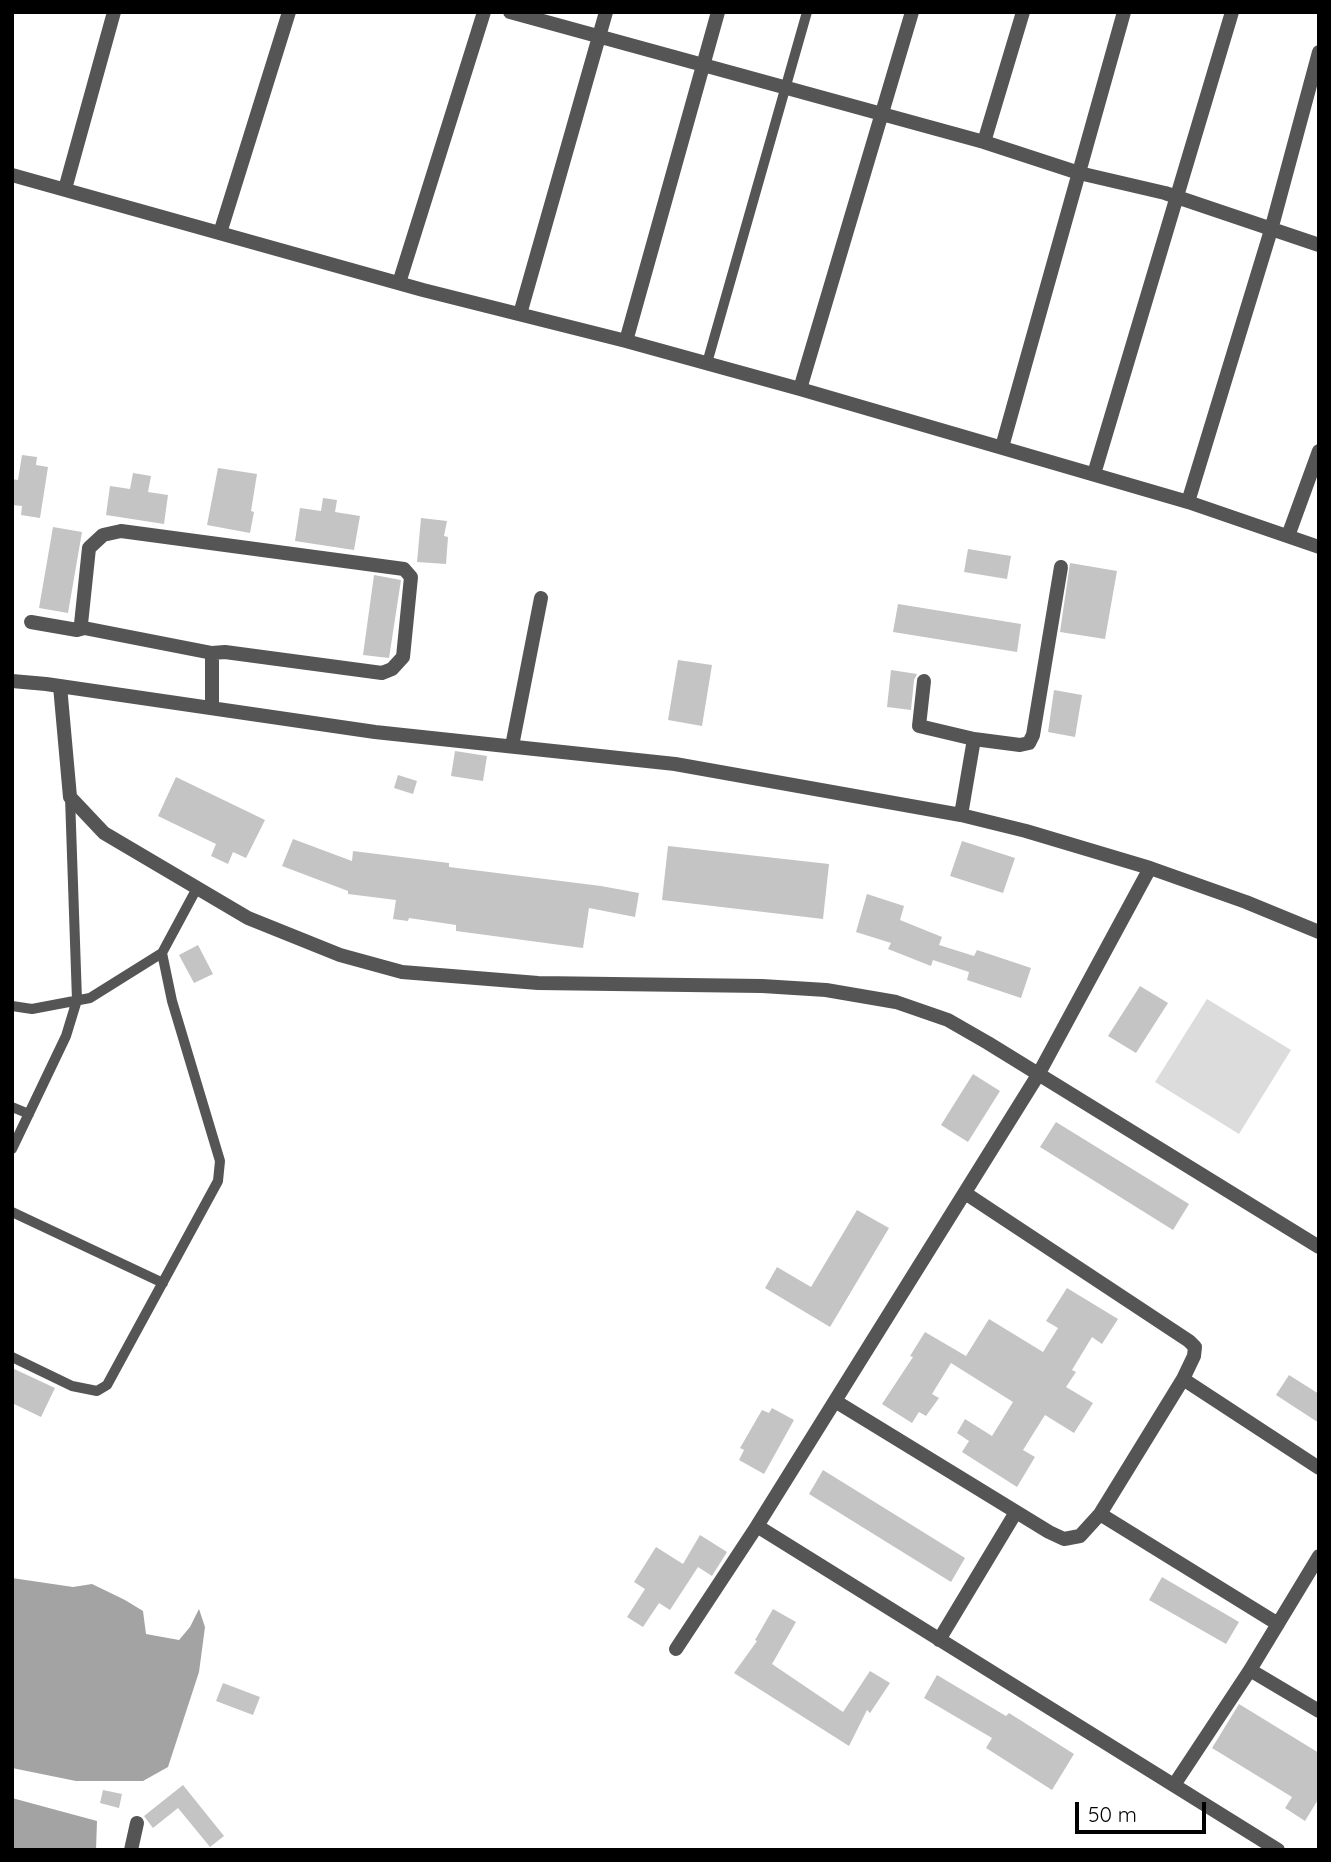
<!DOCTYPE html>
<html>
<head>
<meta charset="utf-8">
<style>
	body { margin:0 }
	#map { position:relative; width:1331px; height:1862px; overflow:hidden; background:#fff; font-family:Quicksand,sans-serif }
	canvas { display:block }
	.frame { position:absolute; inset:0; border:14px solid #000; pointer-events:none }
	.scale { position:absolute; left:1075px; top:1802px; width:131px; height:32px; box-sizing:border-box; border:4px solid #000; border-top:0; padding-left:9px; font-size:21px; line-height:24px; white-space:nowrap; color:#000; -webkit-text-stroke:5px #fff; paint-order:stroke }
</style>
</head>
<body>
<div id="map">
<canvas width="1331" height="1862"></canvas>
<div class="frame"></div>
<div class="scale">50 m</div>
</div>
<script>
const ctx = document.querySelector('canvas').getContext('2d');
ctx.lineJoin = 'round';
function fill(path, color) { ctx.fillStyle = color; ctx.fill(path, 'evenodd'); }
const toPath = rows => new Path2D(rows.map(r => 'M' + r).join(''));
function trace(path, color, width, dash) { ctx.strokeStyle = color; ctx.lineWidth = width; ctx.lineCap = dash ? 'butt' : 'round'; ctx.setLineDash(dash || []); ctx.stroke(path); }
const green = toPath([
	[1207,999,1291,1050,1239,1134,1155,1082]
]);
const water = toPath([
	[12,1578,73,1587,92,1584,125,1600,143,1611,146,1634,179,1640,190,1627,199,1609,205,1627,199,1672,168,1767,143,1781,76,1781,12,1768],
	[12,1798,97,1821,96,1850,12,1850]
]);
const building = toPath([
	[22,455,37,457,36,465,48,467,40,518,21,515,22,506,12,505,12,479,18,480],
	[218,468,257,474,251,511,254,512,250,533,207,525],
	[133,473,151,476,148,492,168,495,164,524,106,515,110,486,130,489],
	[323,498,337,500,335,512,360,516,354,550,295,541,300,508,321,511],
	[421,518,447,521,444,536,448,537,446,564,417,562],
	[53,527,82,532,68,613,39,608],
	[968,549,1011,556,1007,579,964,572],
	[1070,563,1117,571,1105,639,1060,632],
	[374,575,401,580,389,658,363,655],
	[898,604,1021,624,1017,652,893,632],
	[678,660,712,665,702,726,668,720],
	[891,670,917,674,914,680,911,710,887,707],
	[1054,690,1082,695,1075,737,1048,732],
	[455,751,487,756,483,781,451,776],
	[398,775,417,781,413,794,394,788],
	[176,777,265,820,246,858,233,852,228,864,211,856,216,844,158,816],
	[293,839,352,861,353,851,449,863,449,867,601,886,639,893,635,917,589,908,583,948,456,931,456,925,409,918,408,921,393,919,396,900,348,894,348,891,282,866],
	[962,841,1015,858,1003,893,950,876],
	[668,846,829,864,823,919,662,900],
	[867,894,904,906,900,920,942,937,939,945,974,956,977,950,1031,968,1021,998,967,980,969,972,933,960,931,966,888,949,891,943,856,932],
	[198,945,213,974,194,983,179,955],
	[1140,986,1168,1003,1136,1053,1108,1036],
	[973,1074,1000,1091,968,1142,941,1125],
	[1056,1122,1189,1204,1173,1230,1040,1147],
	[857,1210,889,1228,830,1327,765,1288,777,1267,811,1287],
	[1067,1288,1118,1319,1102,1344,1092,1337,1072,1370,1076,1372,1066,1387,1093,1403,1074,1433,1045,1415,1023,1450,1035,1457,1017,1487,962,1452,969,1441,957,1433,965,1419,992,1436,1013,1402,951,1363,932,1394,939,1398,926,1416,919,1412,912,1423,882,1404,913,1357,910,1356,925,1332,966,1356,989,1319,1043,1352,1058,1328,1046,1321],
	[12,1368,55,1388,41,1417,12,1403],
	[1289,1375,1319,1394,1319,1423,1276,1395],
	[772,1408,794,1420,764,1474,739,1460,744,1450,740,1448,762,1410,769,1413],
	[823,1470,965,1558,951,1582,809,1494],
	[700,1535,727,1552,712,1576,698,1567,670,1610,659,1603,643,1627,627,1617,645,1589,634,1582,656,1547,683,1564],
	[1162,1577,1239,1622,1226,1644,1149,1600],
	[773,1609,796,1622,772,1664,843,1712,870,1671,890,1683,870,1713,867,1710,849,1746,734,1673,757,1641,755,1640],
	[937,1675,1006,1716,1009,1713,1074,1754,1052,1790,986,1748,992,1738,924,1698],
	[223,1683,260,1697,253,1715,216,1701],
	[1239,1704,1319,1753,1319,1798,1305,1821,1285,1808,1292,1797,1212,1748],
	[183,1785,224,1836,210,1847,178,1808,153,1828,144,1816],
	[103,1790,122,1794,119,1808,100,1803]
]);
const service = toPath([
	[707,363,807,12],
	[12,1006,32,1009,90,998,162,953],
	[12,1107,29,1114],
	[12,1149,66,1036,77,1000,70,797],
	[12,1212,163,1283],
	[12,1357,72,1386,97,1391,107,1385,218,1181,220,1161,172,1001,162,953,197,888]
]);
const minor = toPath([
	[510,12,984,142,1079,173,1165,193,1319,245],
	[984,142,1023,12],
	[12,175,423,290,626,341,800,389,1188,502,1319,547],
	[65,189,114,12],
	[220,233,289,12],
	[399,283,484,12],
	[520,314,606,12],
	[626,341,718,12],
	[800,389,912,12],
	[1002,447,1124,12],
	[1094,474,1232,12],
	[1188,502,1271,230,1319,52],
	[121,531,404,569,411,577,403,657,392,669,382,673,225,652,212,653,84,628,81,624,89,548,103,535,121,531],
	[1288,536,1319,451],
	[31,622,77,630,84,628],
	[212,653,212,708],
	[12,681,46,684,375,732,675,764,961,815,1026,831,1150,868,1246,902,1319,932],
	[924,681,919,726,974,739,1020,745,1029,743,1033,735,1061,567],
	[60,686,70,797,104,833,248,918,340,955,402,972,538,983,762,986,826,990,896,1002,948,1020,988,1043,1319,1247],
	[512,746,541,598],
	[961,815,974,739],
	[965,1193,1189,1341,1195,1347,1194,1356,1183,1379,1319,1468],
	[835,1401,1049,1532,1064,1539,1080,1536,1100,1514,1278,1624],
	[1100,1514,1183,1379],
	[757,1526,1278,1850],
	[939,1640,1016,1512],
	[676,1649,757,1526,1038,1075,1150,868],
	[1250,1670,1319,1711],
	[1174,1785,1250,1670,1319,1556],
	[131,1850,137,1823]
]);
fill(green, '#dcdcdc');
fill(water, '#a3a3a3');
fill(building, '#c4c4c4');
trace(service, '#555', 10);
trace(minor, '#555', 14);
</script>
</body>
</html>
